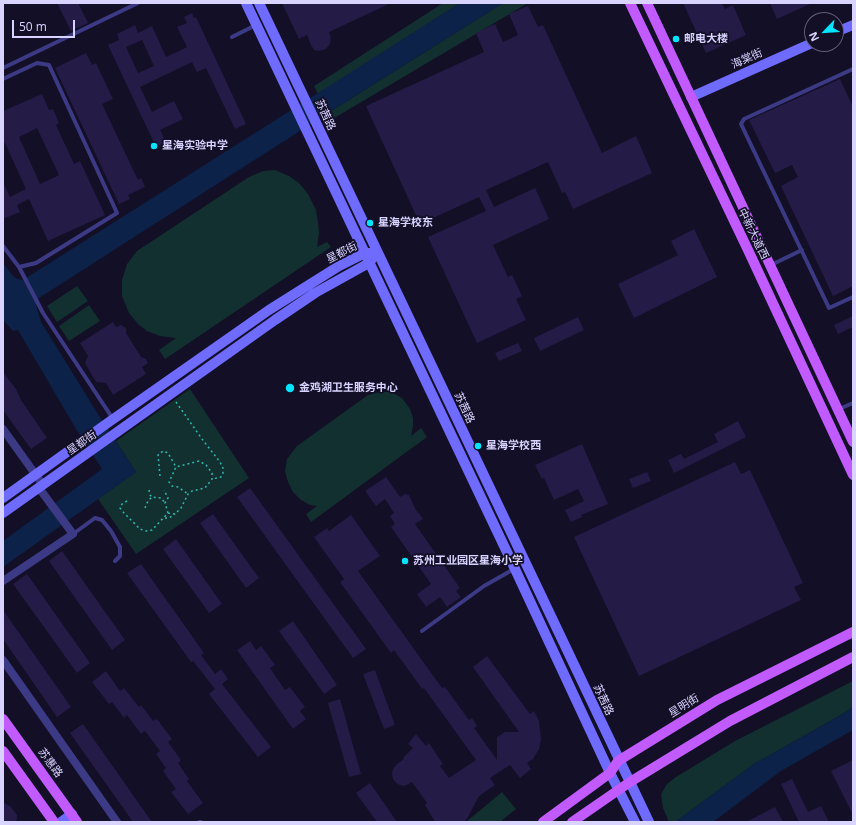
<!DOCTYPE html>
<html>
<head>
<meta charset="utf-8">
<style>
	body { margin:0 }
	#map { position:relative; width:856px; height:825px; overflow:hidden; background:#130f26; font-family:"Open Sans",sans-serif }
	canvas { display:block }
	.frame { position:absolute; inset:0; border:4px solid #d9d4ff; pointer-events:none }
	.north { position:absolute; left:804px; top:12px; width:40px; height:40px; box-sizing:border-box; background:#130f26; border:1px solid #625e7d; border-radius:50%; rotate:245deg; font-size:11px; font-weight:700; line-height:16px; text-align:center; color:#d9d4ff }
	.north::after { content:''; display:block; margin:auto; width:14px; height:18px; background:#00e5ff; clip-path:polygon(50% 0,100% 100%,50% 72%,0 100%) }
	.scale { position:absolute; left:12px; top:20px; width:63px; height:18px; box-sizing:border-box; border:2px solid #d9d4ff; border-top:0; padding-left:5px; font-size:12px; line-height:14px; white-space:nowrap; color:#d9d4ff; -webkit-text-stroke:3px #130f26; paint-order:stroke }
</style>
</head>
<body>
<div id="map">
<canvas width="856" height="825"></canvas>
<div class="frame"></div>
<div class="north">N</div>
<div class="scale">50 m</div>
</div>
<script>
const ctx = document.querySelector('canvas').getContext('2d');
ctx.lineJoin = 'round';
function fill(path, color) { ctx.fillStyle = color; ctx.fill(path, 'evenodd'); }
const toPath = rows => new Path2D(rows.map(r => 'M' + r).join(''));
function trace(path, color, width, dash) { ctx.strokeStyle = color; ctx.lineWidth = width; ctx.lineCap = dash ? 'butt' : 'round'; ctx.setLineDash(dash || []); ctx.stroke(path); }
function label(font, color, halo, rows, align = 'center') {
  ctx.font = font + ' "Open Sans","Noto Sans SC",sans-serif'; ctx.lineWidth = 3.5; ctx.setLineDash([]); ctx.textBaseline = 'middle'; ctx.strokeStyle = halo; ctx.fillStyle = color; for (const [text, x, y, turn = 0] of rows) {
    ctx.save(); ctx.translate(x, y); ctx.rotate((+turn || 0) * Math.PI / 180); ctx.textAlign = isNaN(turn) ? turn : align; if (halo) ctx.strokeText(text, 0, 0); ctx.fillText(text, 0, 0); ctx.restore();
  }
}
const green = toPath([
	[443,3,460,3,318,94,314,86],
	[503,3,528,3,331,120,328,113],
	[275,170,289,176,299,183,308,194,316,210,318,222,319,233,317,247,327,242,331,247,165,359,159,350,176,338,160,336,147,331,138,324,129,313,122,296,122,280,127,264,137,251,249,177,263,171],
	[77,286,88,301,57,322,47,306],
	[89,305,100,321,69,341,59,326],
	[190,389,249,478,136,554,98,499,136,472,116,441],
	[380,392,391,392,402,398,410,409,413,418,413,426,411,436,421,428,427,437,311,522,306,514,317,506,310,505,301,500,293,492,288,482,285,471,287,459,297,446,368,395],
	[853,681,853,707,841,715,754,764,675,822,669,822,663,808,661,794,667,784,676,777,735,741],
	[502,792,516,809,500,822,466,822]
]);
const water = toPath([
	[460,3,503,3,328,113,39,298,36,305,41,322,101,419,136,472,3,567,3,541,102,469,76,429,18,330,13,331,3,320,3,263,13,276,17,279,23,280],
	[853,707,853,730,781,771,713,822,675,822,754,764,841,715]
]);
const building = toPath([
	[57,3,78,3,88,23,71,31],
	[282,3,391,3,329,32,331,38,330,44,326,49,319,51,314,50,311,45,307,35,299,39],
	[683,3,722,3,725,9,733,5,746,35,706,53],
	[770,3,812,3,777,19],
	[528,6,538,27,543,25,602,153,636,136,652,173,573,209,565,192,562,193,548,162,486,190,494,207,535,188,549,219,493,245,508,277,512,275,522,296,516,299,526,320,477,343,428,237,486,211,479,197,420,224,366,106,484,52,476,33,495,24,503,42,518,35,509,14],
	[192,13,194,18,196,17,246,124,235,129,206,68,197,72,192,62,140,87,152,112,174,101,183,119,160,130,166,142,156,147,108,45,119,40,117,34,135,25,138,33,152,26,166,57,187,47,177,27,187,23,184,17],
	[142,40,154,66,138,73,126,47],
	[86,53,92,65,96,63,113,99,102,104,138,180,141,178,145,187,128,195,130,199,119,204,55,68],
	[840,79,853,107,853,286,833,296,781,186,798,177,792,165,775,173,749,120],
	[42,94,49,110,53,109,59,123,56,125,74,164,80,161,105,215,48,241,29,199,17,205,20,212,3,219,3,182,10,197,26,189,5,143,3,144,3,111],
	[37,128,59,175,40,184,19,137],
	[694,229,717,277,634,318,618,284,678,255,671,241],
	[853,316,853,327,838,334,834,325],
	[578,317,584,330,540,351,534,338],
	[113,322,116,327,121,325,126,328,126,333,141,357,146,359,148,363,142,367,146,374,113,395,106,383,96,382,85,363,88,356,80,343],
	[518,343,522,351,499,361,495,353],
	[3,372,16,389,21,400,47,438,31,449,3,410],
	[738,421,746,437,674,473,668,460,681,454,684,459,718,442,714,434],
	[582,444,608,504,581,515,582,517,571,522,565,510,584,501,578,489,554,500,544,478,542,479,535,465],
	[735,462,741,474,750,470,803,583,794,587,801,600,639,676,574,537],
	[647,472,651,481,633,488,629,479],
	[386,477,400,497,405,494,409,495,416,510,423,519,415,524,460,588,456,591,461,597,447,607,440,597,426,607,417,594,431,584,391,527,395,524,390,516,394,513,385,499,376,506,365,491],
	[250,488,366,649,353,658,237,497],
	[213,514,259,578,246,588,200,523],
	[351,515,380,556,358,571,442,688,445,687,469,720,472,718,477,726,474,728,497,760,497,737,505,732,519,732,473,667,487,656,530,714,534,711,539,721,541,739,539,749,533,759,527,763,531,769,520,778,510,765,490,778,495,785,479,796,468,817,464,822,435,822,425,805,427,803,412,782,405,786,400,785,396,783,393,779,392,774,393,769,397,764,404,759,403,758,413,748,408,744,416,734,426,746,429,743,443,764,440,766,449,778,476,760,424,688,422,689,394,650,391,653,340,582,344,579,314,537,327,528,329,531],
	[176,539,222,604,209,613,163,549],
	[62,551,125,640,112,650,49,561],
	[141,564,204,653,201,655,215,674,221,669,228,679,222,684,271,747,258,757,209,694,215,689,193,661,191,662,127,573],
	[27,574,90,663,77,673,13,584],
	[3,610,71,707,57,717,3,639],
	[293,621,337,685,324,694,279,631],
	[250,641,256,650,261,646,275,665,270,668,285,690,290,687,305,707,300,711,306,719,293,729,237,650],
	[375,670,395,725,384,729,363,674],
	[106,671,120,691,124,688,139,707,141,705,153,721,157,719,172,739,168,742,181,760,178,763,189,779,187,781,203,803,188,814,171,792,176,789,163,771,166,768,156,754,160,751,145,731,141,734,127,715,124,718,112,702,109,704,92,682],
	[340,699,361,774,349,777,328,703],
	[83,724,152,822,133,822,70,733],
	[853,760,853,815,831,771],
	[792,779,808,812,821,806,829,822,799,822,781,784],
	[370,783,397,822,377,822,356,793],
	[3,802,11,807,17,815,17,819,15,822,3,822],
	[775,807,783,822,746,822]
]);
const path = toPath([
	[176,402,202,439,220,462,223,468,223,474,221,477,212,479],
	[160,476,158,455,163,451,168,453,176,467,169,482,172,486,178,487,188,494],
	[149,490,150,495,152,497],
	[127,501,122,504,120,508,124,513,140,529,146,531,152,530,168,513,165,503,168,498,164,490],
	[145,508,148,501,152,497,161,498,165,503],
	[168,513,175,514,181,508,188,494,192,491,205,488,212,479,212,473,206,465,199,461,176,467],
	[165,518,169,518,175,514]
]);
const lane = toPath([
	[232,37,256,25],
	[3,68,138,3],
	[853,69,744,119,741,124,829,308,853,297],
	[3,79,37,63,49,65,117,213,36,263,19,267],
	[3,246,19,267,43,313,113,419],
	[771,265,802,250],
	[839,409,853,403],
	[73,534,95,518,102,520,111,531,120,547,120,556,115,561],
	[422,631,484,586,514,569],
	[199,822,201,822]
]);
const street = toPath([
	[3,429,43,485],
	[3,581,73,534,39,488],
	[3,660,117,822]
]);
const secondary = toPath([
	[246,3,515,569,610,773,635,822],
	[259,3,649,822],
	[836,32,853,25],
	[691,97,812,43],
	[3,498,109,422,269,310,339,266,365,253,371,253],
	[3,513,275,320,315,293,369,263,372,259],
	[61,822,72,814]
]);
const primary = toPath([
	[630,3,748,250,853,475],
	[647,3,853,442],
	[3,719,77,822],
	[3,751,54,822],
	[543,822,610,773,618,761,717,700,853,632],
	[572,822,630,782,730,721,853,657]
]);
const markers = [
	[676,39,4,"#00e5ff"],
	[154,146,4,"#00e5ff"],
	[370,223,4,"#00e5ff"],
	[290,388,5,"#00e5ff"],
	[478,446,4,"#00e5ff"],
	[405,561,4,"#00e5ff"]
];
const poiNames = [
	["邮电大楼",684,39],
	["星海实验中学",162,146],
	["星海学校东",378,223],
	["金鸡湖卫生服务中心",299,388],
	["星海学校西",486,446],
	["苏州工业园区星海小学",413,561]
];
const streetNames = [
	["海棠街",747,59,-24],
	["苏茜路",325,115,65],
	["中新大道西",753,234,64],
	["星都街",342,253,-27],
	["苏茜路",464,408,65],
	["星都街",82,443,-35],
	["苏茜路",603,700,65],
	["星明街",684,706,-32],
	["苏惠路",50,763,54]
];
fill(green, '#12302f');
fill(water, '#0c2248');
fill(building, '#241b47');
trace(path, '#2fb8b0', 1.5, [2, 3]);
trace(lane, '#3d3a85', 4);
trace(street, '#3d3a85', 8);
trace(secondary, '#6f6bff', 10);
trace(primary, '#c25bff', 10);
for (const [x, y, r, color] of markers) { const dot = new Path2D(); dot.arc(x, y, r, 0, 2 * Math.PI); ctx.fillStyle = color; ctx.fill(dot); trace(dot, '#130f26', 1.5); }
label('bold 11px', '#d9d4ff', '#130f26', poiNames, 'left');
label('11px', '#d9d4ff', '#130f26', streetNames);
</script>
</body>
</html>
